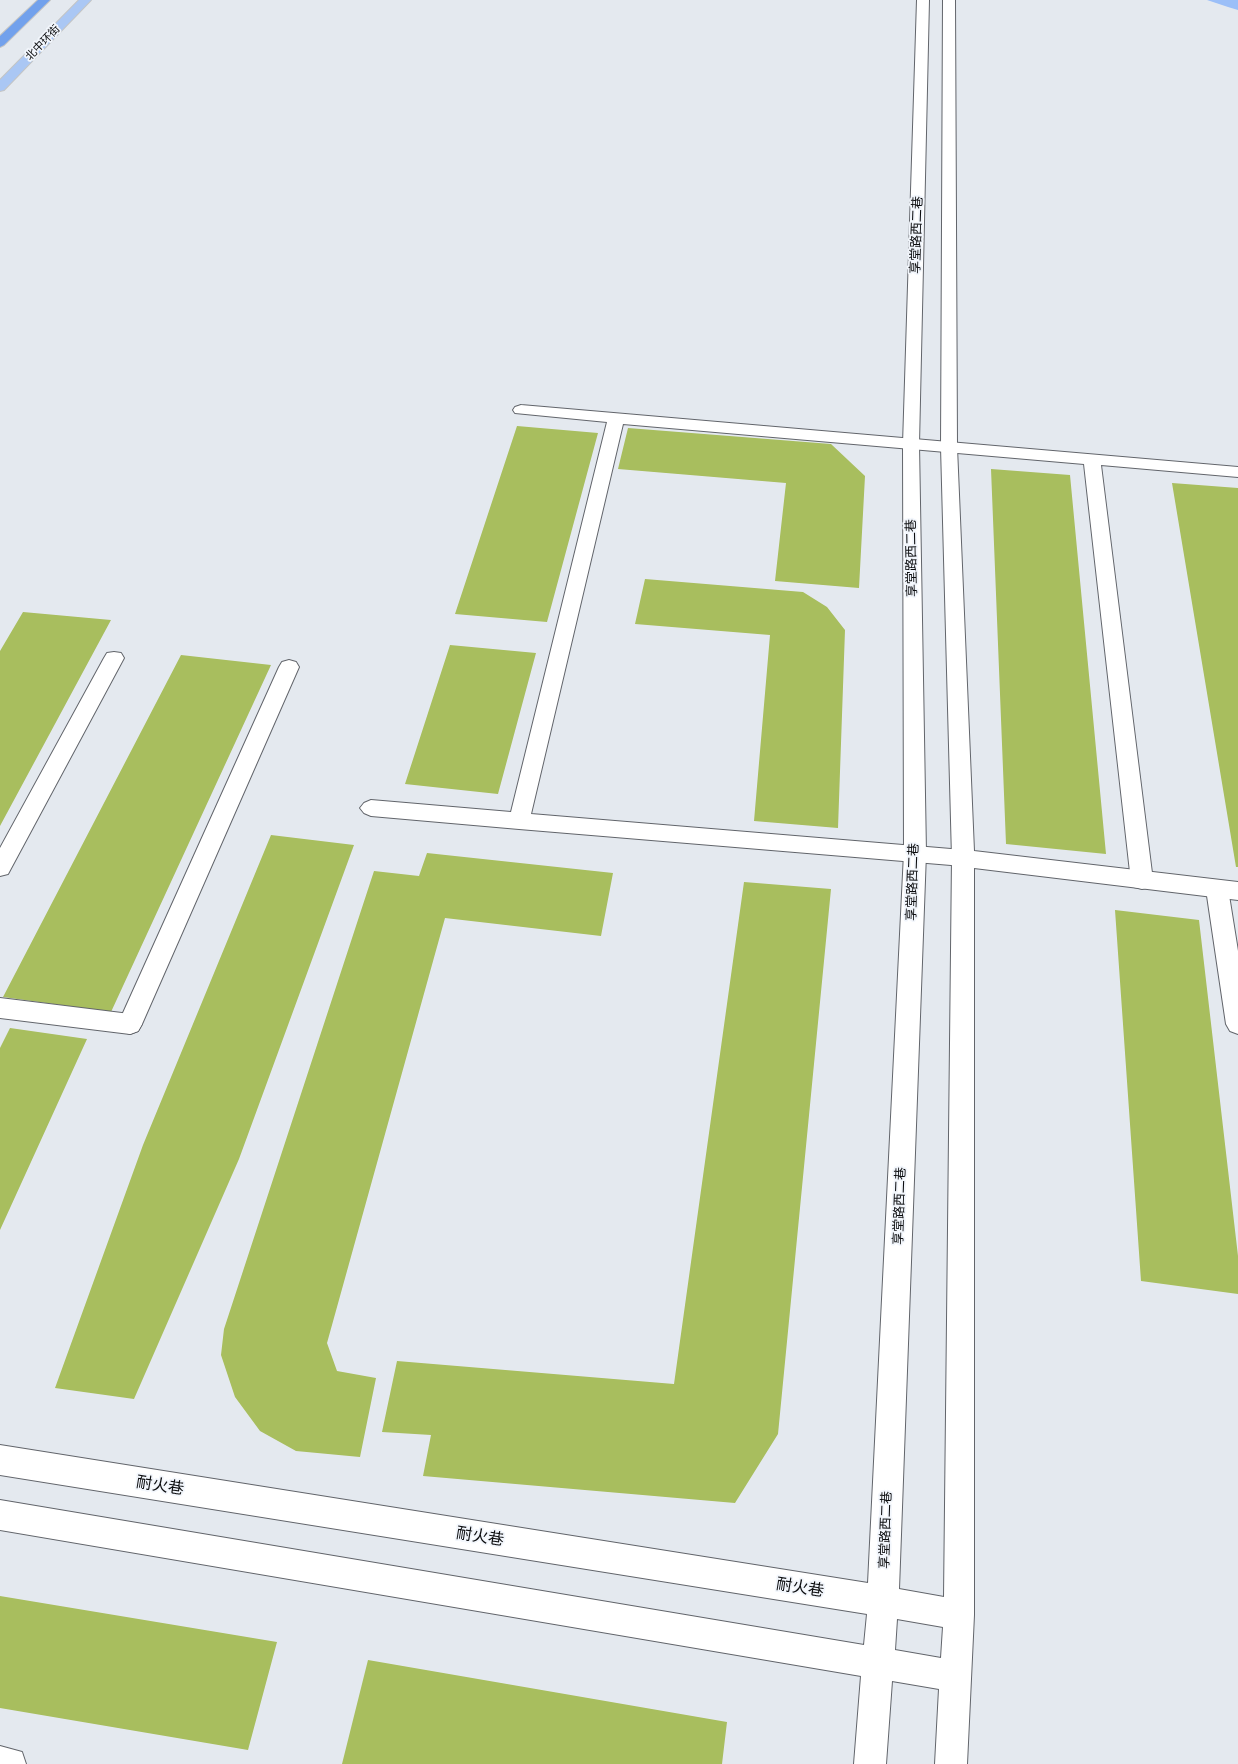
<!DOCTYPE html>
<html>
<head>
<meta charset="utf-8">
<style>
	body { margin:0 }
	canvas { display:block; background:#e4e9ef }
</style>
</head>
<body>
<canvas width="1238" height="1764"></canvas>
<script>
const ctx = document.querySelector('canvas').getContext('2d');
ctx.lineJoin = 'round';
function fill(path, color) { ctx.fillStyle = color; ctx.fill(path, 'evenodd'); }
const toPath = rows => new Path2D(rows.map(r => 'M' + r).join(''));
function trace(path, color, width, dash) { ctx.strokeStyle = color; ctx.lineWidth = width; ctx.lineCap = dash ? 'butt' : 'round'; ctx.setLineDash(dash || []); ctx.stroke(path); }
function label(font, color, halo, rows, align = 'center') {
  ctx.font = font + ' "Fira Sans","Noto Sans SC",sans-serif'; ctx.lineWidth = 3.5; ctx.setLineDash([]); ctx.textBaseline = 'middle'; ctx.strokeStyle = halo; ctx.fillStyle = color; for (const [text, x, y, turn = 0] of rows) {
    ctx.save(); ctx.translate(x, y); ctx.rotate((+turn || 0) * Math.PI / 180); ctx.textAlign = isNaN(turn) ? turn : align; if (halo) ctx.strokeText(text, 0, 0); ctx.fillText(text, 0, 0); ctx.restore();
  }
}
const green = toPath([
	[1207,0,1238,0,1238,10,1228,7]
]);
const building = toPath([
	[517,426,598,433,547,622,455,614],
	[628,428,831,444,865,476,859,588,775,581,786,483,618,469],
	[991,469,1070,475,1106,854,1006,844],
	[1172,483,1238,488,1238,867,1236,867],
	[645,579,803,592,827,607,845,630,838,828,754,821,770,635,635,624],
	[23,612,111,620,0,826,0,651],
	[450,645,536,653,498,794,405,784],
	[181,655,271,665,111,1012,3,997],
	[271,835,354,845,239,1159,134,1399,55,1388,143,1145],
	[427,853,613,873,601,936,445,918,327,1343,337,1371,376,1378,360,1457,296,1451,260,1431,235,1397,221,1355,224,1329,374,871,419,876],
	[744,882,831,889,778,1434,735,1503,423,1476,431,1435,382,1432,397,1361,674,1384],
	[1115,910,1199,920,1238,1256,1238,1294,1141,1281],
	[10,1028,87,1039,0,1230,0,1048],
	[0,1596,277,1642,248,1750,0,1708],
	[368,1660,727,1722,722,1764,342,1764]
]);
const lane = toPath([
	[521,405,1238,467,1238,477,1101,465,1153,881,1150,887,1142,889,1134,887,1131,881,1084,464,623,424,531,814,963,850,971,852,974,858,971,864,963,866,519,829,371,816,364,813,360,808,364,803,371,800,511,812,607,422,515,413,513,410,515,407,521,405],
	[114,652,121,653,124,658,8,874,0,876,0,848,104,658,107,653,114,652],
	[289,660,296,662,299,667,142,1024,138,1031,130,1034,122,1031,118,1024,279,667,282,662,289,660],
	[1217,881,1225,883,1228,889,1238,951,1238,1034,1230,1031,1226,1024,1206,889,1209,883,1217,881],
	[0,1746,22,1752,26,1764,0,1764,0,1746]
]);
const street = toPath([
	[917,0,929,0,919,444,926,853,899,1589,944,1597,952,858,941,447,943,0,955,0,957,447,974,851,1238,882,1238,900,974,868,974,1615,967,1764,935,1764,939,1689,892,1681,886,1764,854,1764,861,1676,0,1530,0,1500,864,1645,867,1614,0,1475,0,1445,868,1583,904,853,903,444,917,0],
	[897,1619,943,1627,941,1658,895,1650,897,1619],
	[0,998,130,1014,138,1017,142,1024,138,1031,130,1034,0,1018,0,998]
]);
const primary = toPath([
	[79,0,91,0,4,90,0,91,0,80,79,0]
]);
const highway = toPath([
	[38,0,50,0,4,45,0,47,0,36,38,0]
]);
const farStreetnames = [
	["北中环街",43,43,-46]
];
const streetNames = [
	["享堂路西二巷",917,235,-88],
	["享堂路西二巷",912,558,-91],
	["享堂路西二巷",913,882,-88],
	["享堂路西二巷",900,1206,-88],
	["享堂路西二巷",886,1530,-88]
];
const nearStreetnames = [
	["耐火巷",160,1486,9],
	["耐火巷",480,1537,9],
	["耐火巷",800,1588,9]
];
fill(green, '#9bbff8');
fill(building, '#a8be5e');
trace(lane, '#62656b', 2);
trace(street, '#62656b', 2);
trace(primary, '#c4c5c5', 2);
trace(highway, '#c4c5c5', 2);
fill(lane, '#fff');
fill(street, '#fff');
fill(primary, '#aac7f4');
fill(highway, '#72a1ec');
label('11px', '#0b0c0e', '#f2f6fc', farStreetnames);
label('13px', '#0b0c0e', '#f2f6fc', streetNames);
label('16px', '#0b0c0e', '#f2f6fc', nearStreetnames);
</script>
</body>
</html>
